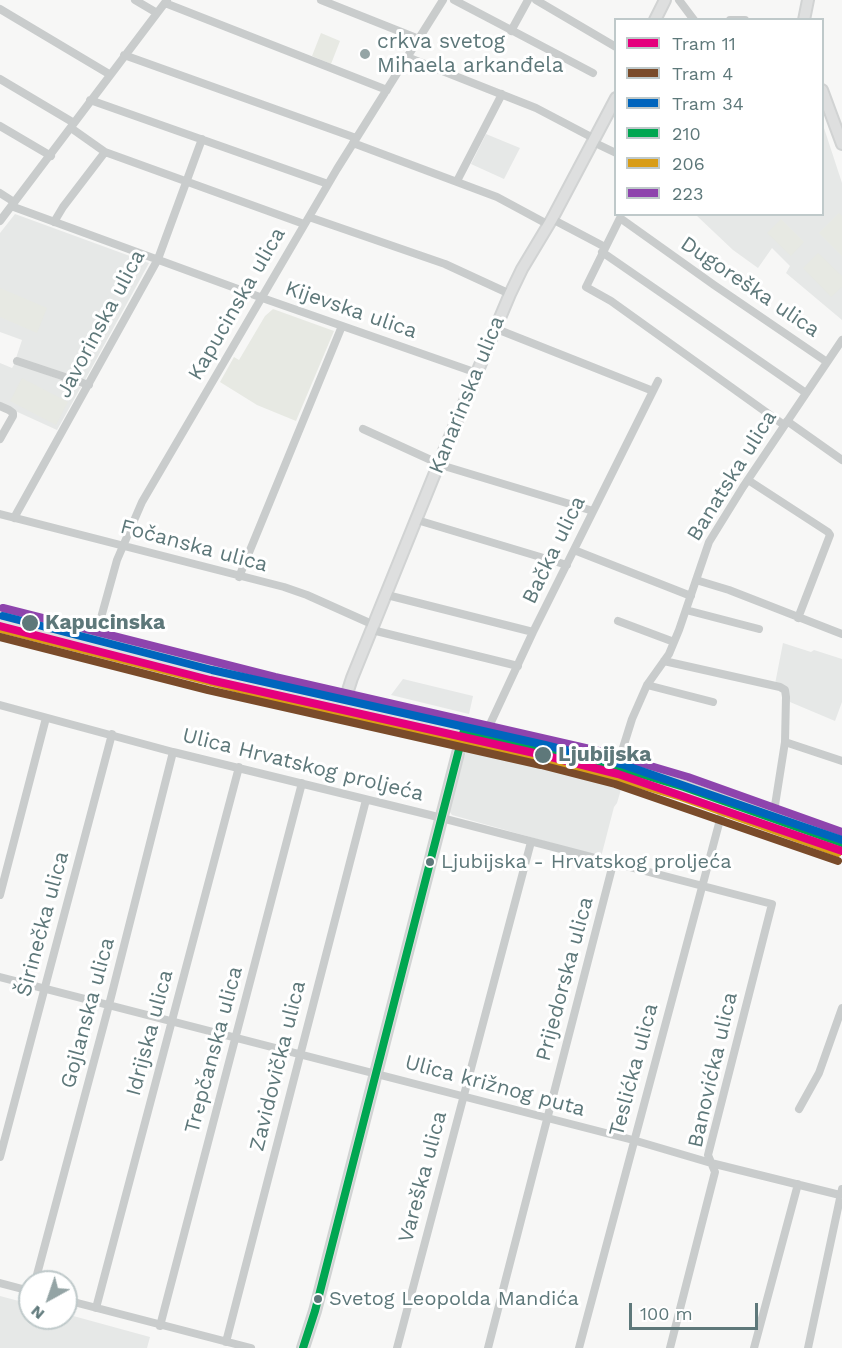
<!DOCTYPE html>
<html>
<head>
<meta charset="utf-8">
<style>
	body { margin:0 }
	#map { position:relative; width:842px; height:1348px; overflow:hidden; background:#f7f7f6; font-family:"Work Sans",sans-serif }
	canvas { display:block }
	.legend { position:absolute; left:614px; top:18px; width:210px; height:198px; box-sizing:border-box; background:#fff; border:2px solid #bfc9ca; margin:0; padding:8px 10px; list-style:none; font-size:18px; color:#5e787a }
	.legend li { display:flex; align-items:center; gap:12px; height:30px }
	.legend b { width:30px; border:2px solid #bfc9ca }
	.north { position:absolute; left:18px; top:1270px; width:60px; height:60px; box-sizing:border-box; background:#fff; border:2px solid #bfc9ca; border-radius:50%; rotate:220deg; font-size:16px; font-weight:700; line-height:24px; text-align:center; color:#5e787a }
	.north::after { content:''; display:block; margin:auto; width:21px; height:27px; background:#94a4a5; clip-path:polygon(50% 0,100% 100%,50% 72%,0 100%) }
	.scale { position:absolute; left:629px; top:1303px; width:129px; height:27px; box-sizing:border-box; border:3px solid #5e787a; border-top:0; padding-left:8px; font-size:18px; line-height:21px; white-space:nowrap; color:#5e787a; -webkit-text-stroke:4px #fff; paint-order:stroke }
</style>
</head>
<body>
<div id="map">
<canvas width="842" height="1348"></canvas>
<ul class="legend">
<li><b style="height:8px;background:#e5007d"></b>Tram 11</li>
<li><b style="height:8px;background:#7a4b2a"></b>Tram 4</li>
<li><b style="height:8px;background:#0065bd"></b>Tram 34</li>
<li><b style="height:8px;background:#00a651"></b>210</li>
<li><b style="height:8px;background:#d89d18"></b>206</li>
<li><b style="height:8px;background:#8e44ad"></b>223</li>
</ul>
<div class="north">N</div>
<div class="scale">100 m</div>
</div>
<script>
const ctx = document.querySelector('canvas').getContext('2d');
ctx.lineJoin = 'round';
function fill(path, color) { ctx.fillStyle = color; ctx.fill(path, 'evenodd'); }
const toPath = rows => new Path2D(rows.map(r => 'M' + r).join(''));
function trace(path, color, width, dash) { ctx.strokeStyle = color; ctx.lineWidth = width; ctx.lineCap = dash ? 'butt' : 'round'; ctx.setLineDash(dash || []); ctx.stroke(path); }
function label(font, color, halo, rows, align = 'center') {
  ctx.font = font + ' "Work Sans",sans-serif'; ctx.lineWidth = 6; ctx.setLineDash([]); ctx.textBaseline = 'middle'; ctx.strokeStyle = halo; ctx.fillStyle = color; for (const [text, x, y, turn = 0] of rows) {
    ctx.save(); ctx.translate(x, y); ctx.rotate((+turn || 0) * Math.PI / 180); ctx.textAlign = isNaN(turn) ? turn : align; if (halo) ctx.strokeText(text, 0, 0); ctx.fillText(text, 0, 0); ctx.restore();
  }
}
const built = toPath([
	[823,125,842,183,842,320,786,273,790,266,772,248,758,268,733,250,696,215,822,214],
	[486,134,520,148,504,179,471,164],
	[15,214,149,263,85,380,16,358,22,340,0,332,0,233],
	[0,363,12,368,15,363,81,387,57,430,0,404],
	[783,643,811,652,814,650,842,659,842,702,835,721,790,702,787,689,775,684],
	[403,679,473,696,469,714,391,695],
	[475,745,533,756,621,779,622,786,617,803,614,807,601,857,452,815,449,811,464,757,468,749],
	[0,1296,30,1304,30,1318,66,1318,66,1314,150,1337,147,1348,0,1348]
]);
const green = toPath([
	[321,33,340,41,331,64,312,56],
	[839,213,842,216,842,256,819,233],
	[781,219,804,242,791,256,767,233],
	[818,253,842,276,842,287,831,297,803,268],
	[0,288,47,308,37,333,0,317],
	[273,309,334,331,296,421,257,405,220,382,234,357,239,360,265,316],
	[22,378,68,402,56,425,10,401]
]);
const street = toPath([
	[135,0,157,13],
	[321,0,419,39],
	[454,0,593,73],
	[536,0,616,47],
	[679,0,694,20],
	[165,3,387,90],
	[0,9,109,74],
	[730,20,745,20],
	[511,31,528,0],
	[124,55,356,138],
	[407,57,536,108,595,139],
	[0,79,74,123],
	[90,100,328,184],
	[0,126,51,156],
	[71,128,105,152,304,224],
	[593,142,616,153],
	[353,143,497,197,549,225],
	[457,181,502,94],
	[0,193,14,202],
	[11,206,268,300,477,373],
	[309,217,445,264,510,294],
	[552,219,605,247],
	[0,221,167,0],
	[54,222,63,207,105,152],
	[602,252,806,393],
	[494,328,653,391],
	[17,361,89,385],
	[0,406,9,410,13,413,13,416,0,439],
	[787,421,842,460],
	[784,425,611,301,586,287,620,218,714,285,827,362],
	[363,429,444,466,593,511],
	[748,480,828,532,830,535,798,618],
	[0,514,284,587,307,595,374,625],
	[14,518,158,259,202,139],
	[417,520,567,565],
	[574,550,691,596],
	[239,577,342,326],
	[696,580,729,590,842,634],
	[387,595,533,632],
	[686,610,759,629],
	[618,621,674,642],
	[372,630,518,666],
	[94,643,117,560,142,502,337,169,443,0],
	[664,661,780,687,785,690,786,697,785,742,773,818],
	[647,685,713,702],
	[0,705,173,752,430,815,772,904,708,1155,715,1172,670,1348],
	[485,735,533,632,658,381],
	[785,742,842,761],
	[617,767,632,719,647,685,669,654,679,630,709,542,743,487,842,340],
	[0,895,46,718],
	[0,977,633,1140,711,1163,840,1195],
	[799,1109,819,1073,842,1008],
	[0,1157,112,734],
	[35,1282,109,1005,173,752],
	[0,1283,30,1291],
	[66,1300,251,1348],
	[96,1308,239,767],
	[160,1326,302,783],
	[226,1342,366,800],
	[397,1348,531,842],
	[488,1348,613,864],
	[579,1348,725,801],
	[754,1348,798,1184],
	[808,1348,842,1189]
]);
const secondary = toPath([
	[655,20,665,0],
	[804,20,808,0],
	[822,90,842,144],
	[0,618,273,687,600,762,684,787,842,843],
	[344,703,352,678,439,463,510,294,522,269,552,219,616,98],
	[303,1348,315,1311,464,730]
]);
const bus1 = toPath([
	[464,730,617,767,684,787,842,843],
	[303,1348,315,1311,464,730]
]);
const bus2 = toPath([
	[0,629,271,697,597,772,681,797,838,853]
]);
const bus3 = toPath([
	[3,608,275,677,603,752,688,777,842,832]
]);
const tram1 = toPath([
	[0,626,210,680,543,755,618,774,842,851]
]);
const tram2 = toPath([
	[0,637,208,690,541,765,615,784,838,861]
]);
const tram3 = toPath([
	[3,616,212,670,545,745,621,764,842,840]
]);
const markers = [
	[365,54,6,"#94a4a5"],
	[30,623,9,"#5e787a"],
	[543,755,9,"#5e787a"],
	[430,862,5,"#5e787a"],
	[318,1299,5,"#5e787a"]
];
const busNames = [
	["Ljubijska - Hrvatskog proljeća",441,862],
	["Svetog Leopolda Mandića",329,1299]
];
const poiNames = [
	["crkva svetog",377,42],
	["Mihaela arkanđela",377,66]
];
const streetNames = [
	["Dugoreška ulica",750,287,34],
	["Kapucinska ulica",237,304,-60],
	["Kijevska ulica",351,310,19],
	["Javorinska ulica",101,324,-62],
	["Kanarinska ulica",467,395,-68],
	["Banatska ulica",732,476,-58],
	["Fočanska ulica",194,546,15],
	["Bačka ulica",554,550,-64],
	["Ulica Hrvatskog proljeća",303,765,14],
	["Širinečka ulica",43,924,-75],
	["Prijedorska ulica",565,979,-75],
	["Gojlanska ulica",88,1013,-75],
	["Idrijska ulica",150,1033,-75],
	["Trepčanska ulica",214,1050,-75],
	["Zavidovička ulica",278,1066,-76],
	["Teslićka ulica",634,1070,-75],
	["Banovićka ulica",713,1070,-77],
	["Ulica križnog puta",495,1086,15],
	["Vareška ulica",423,1177,-75]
];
const stopNames = [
	["Kapucinska",45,623],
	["Ljubijska",558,755]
];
fill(built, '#e6e8e7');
fill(green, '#e7e9e3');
trace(secondary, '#d1d3d3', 14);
trace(street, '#c9cccc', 8);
trace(secondary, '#dedfdf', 10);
trace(bus1, '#00a651', 8);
trace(bus2, '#d89d18', 8);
trace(bus3, '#8e44ad', 8);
trace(tram1, '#e5007d', 8);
trace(tram2, '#7a4b2a', 8);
trace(tram3, '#0065bd', 8);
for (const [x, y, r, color] of markers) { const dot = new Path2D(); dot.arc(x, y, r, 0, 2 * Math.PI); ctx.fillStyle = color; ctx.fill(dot); trace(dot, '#fff', 2); }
label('20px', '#5e787a', '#fff', busNames, 'left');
label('21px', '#5e787a', '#fff', poiNames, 'left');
label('21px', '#5e787a', '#fff', streetNames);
label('bold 21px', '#5e787a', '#fff', stopNames, 'left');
</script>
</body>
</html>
